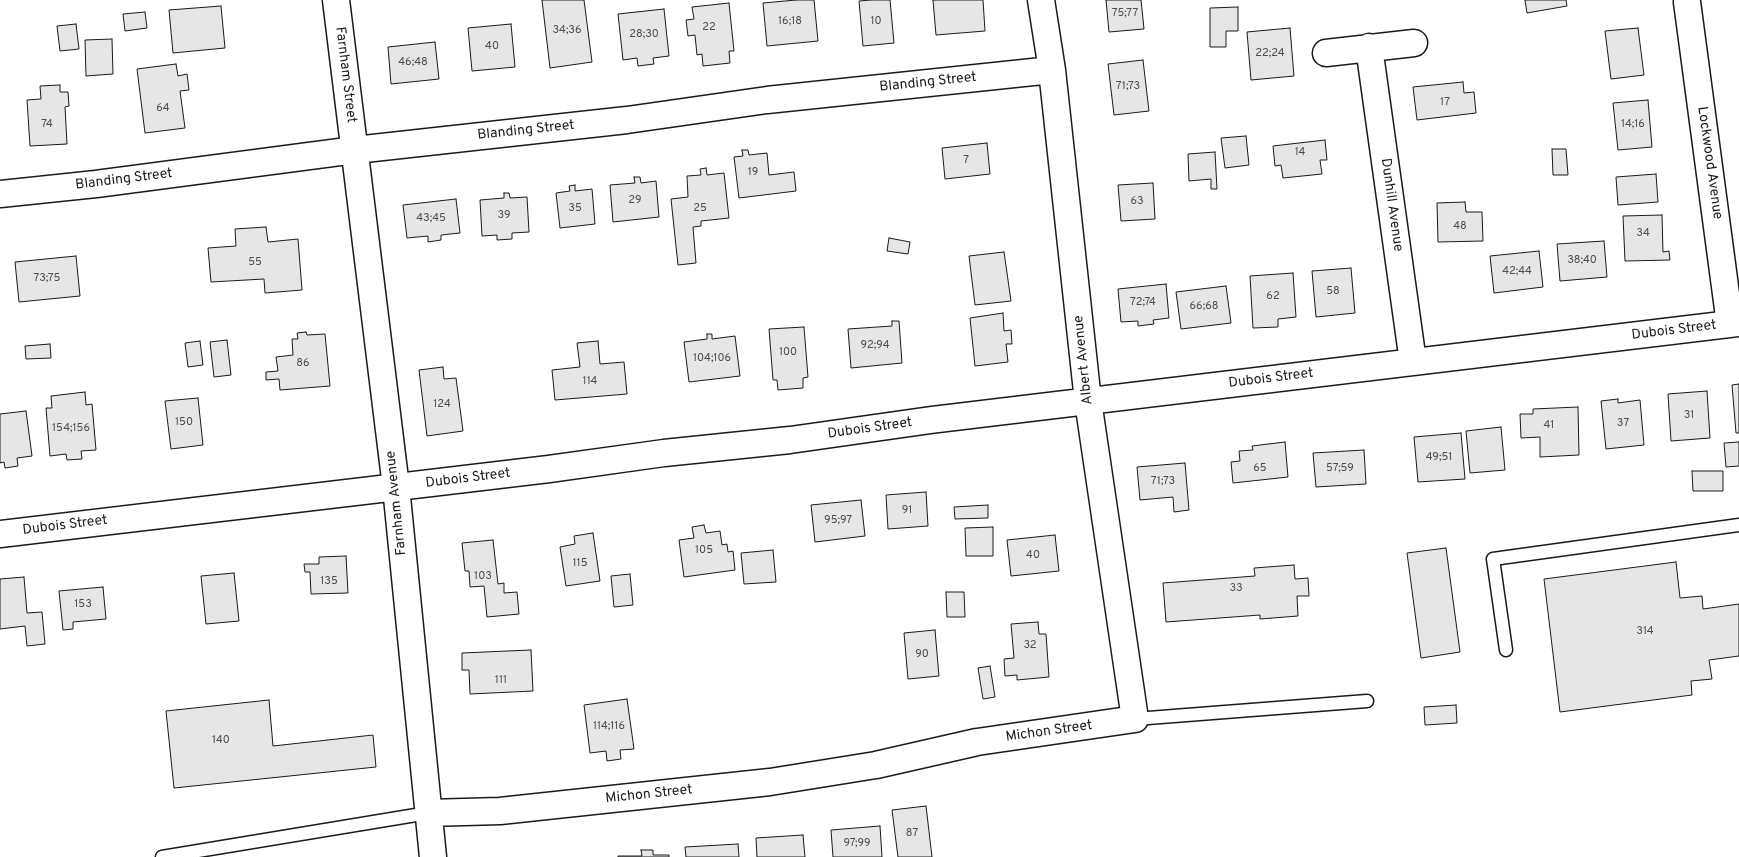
<!DOCTYPE html>
<html>
<head>
<meta charset="utf-8">
<style>
	body { margin:0 }
	canvas { display:block; background:#fff }
</style>
</head>
<body>
<canvas width="1739" height="857"></canvas>
<script>
const ctx = document.querySelector('canvas').getContext('2d');
ctx.lineJoin = 'round';
function fill(path, color) { ctx.fillStyle = color; ctx.fill(path, 'evenodd'); }
const toPath = rows => new Path2D(rows.map(r => 'M' + r).join(''));
function trace(path, color, width, dash) { ctx.strokeStyle = color; ctx.lineWidth = width; ctx.lineCap = dash ? 'butt' : 'round'; ctx.setLineDash(dash || []); ctx.stroke(path); }
function label(font, color, halo, rows, align = 'center') {
  ctx.font = font + ' Overpass,sans-serif'; ctx.lineWidth = 4; ctx.setLineDash([]); ctx.textBaseline = 'middle'; ctx.strokeStyle = halo; ctx.fillStyle = color; for (const [text, x, y, turn = 0] of rows) {
    ctx.save(); ctx.translate(x, y); ctx.rotate((+turn || 0) * Math.PI / 180); ctx.textAlign = isNaN(turn) ? turn : align; if (halo) ctx.strokeText(text, 0, 0); ctx.fillText(text, 0, 0); ctx.restore();
  }
}
const building = toPath([
	[542,0,584,0,592,62,550,68,542,0],
	[796,0,814,0,818,41,767,46,763,3,796,0],
	[871,0,890,0,894,43,863,46,859,1,871,0],
	[933,0,983,0,985,31,936,35,933,0],
	[1106,0,1141,0,1144,29,1109,32,1106,0],
	[1525,0,1566,0,1567,6,1527,13,1525,0],
	[729,3,734,51,729,51,730,63,703,66,702,54,697,55,695,35,688,36,686,20,694,19,692,7,729,3],
	[221,6,225,48,173,53,169,10,221,6],
	[1238,7,1238,31,1226,31,1226,47,1210,47,1210,8,1238,7],
	[664,9,669,56,653,58,654,64,638,66,637,58,623,60,618,14,664,9],
	[145,12,147,28,125,31,123,14,145,12],
	[76,24,79,49,60,51,57,26,76,24],
	[511,24,515,67,472,71,468,28,511,24],
	[1290,28,1294,76,1251,80,1247,32,1290,28],
	[1638,28,1644,75,1611,79,1605,31,1638,28],
	[112,39,113,74,86,76,85,40,112,39],
	[435,42,439,79,391,84,388,47,435,42],
	[1143,60,1149,111,1114,115,1108,64,1143,60],
	[176,64,178,76,187,74,189,90,180,91,185,128,145,133,137,69,176,64],
	[1463,82,1464,93,1474,92,1476,113,1417,120,1413,87,1463,82],
	[60,85,60,92,68,92,69,106,65,107,67,144,30,146,27,100,41,99,40,86,60,85],
	[1648,100,1652,147,1618,150,1613,103,1648,100],
	[1246,136,1249,165,1225,168,1221,138,1246,136],
	[1325,140,1327,160,1320,160,1322,174,1283,178,1281,165,1275,166,1273,146,1325,140],
	[987,143,990,174,945,179,942,148,987,143],
	[1552,149,1566,149,1568,175,1553,175,1552,149],
	[742,150,748,150,749,155,767,153,769,175,794,172,796,191,739,198,734,157,743,156,742,150],
	[1215,152,1217,189,1211,189,1211,179,1189,181,1188,154,1215,152],
	[706,168,707,175,724,173,729,218,701,221,701,226,693,227,696,263,678,265,671,199,688,197,687,176,701,175,700,169,706,168],
	[1656,174,1658,202,1618,205,1616,177,1656,174],
	[634,177,640,177,641,183,656,181,659,217,613,222,610,185,635,183,634,177],
	[1153,183,1155,219,1121,221,1118,185,1153,183],
	[575,185,575,191,592,189,595,224,560,228,556,193,570,191,569,186,575,185],
	[504,193,509,193,510,198,527,197,529,232,512,233,512,239,497,240,497,235,482,236,480,200,504,198,504,193],
	[456,199,460,233,441,235,441,240,428,242,428,236,407,238,403,205,456,199],
	[1465,202,1466,212,1482,212,1483,241,1438,242,1437,203,1465,202],
	[1662,215,1663,252,1669,251,1670,260,1625,261,1623,216,1662,215],
	[266,227,268,242,298,239,302,290,265,293,264,279,211,282,208,248,236,246,235,229,266,227],
	[889,238,910,242,908,254,887,251,889,238],
	[1604,241,1607,277,1560,281,1557,244,1604,241],
	[1539,251,1543,287,1494,293,1490,256,1539,251],
	[1004,252,1011,301,975,305,969,256,1004,252],
	[76,256,80,296,19,302,15,262,76,256],
	[1351,268,1355,313,1316,317,1312,271,1351,268],
	[1293,273,1296,317,1278,319,1278,327,1253,328,1250,276,1293,273],
	[1166,284,1169,318,1153,320,1154,324,1138,326,1138,321,1121,322,1118,289,1166,284],
	[1226,286,1231,323,1181,329,1176,292,1226,286],
	[1003,313,1004,331,1011,330,1012,344,1006,344,1008,362,975,366,970,318,1003,313],
	[892,321,899,321,902,363,851,368,848,329,892,326,892,321],
	[804,327,808,377,803,378,803,388,778,390,777,380,773,380,769,329,804,327],
	[306,332,307,335,325,334,330,386,280,390,279,379,266,380,266,372,278,371,276,357,293,355,292,339,298,339,297,333,306,332],
	[707,334,712,334,712,339,735,336,740,376,689,382,684,342,707,339,707,334],
	[227,340,231,375,214,377,210,342,227,340],
	[200,341,203,365,188,367,185,343,200,341],
	[598,341,600,364,624,362,627,394,555,400,552,370,580,367,577,343,598,341],
	[50,344,51,358,26,359,25,346,50,344],
	[443,367,444,379,456,378,463,431,427,436,419,370,443,367],
	[1739,384,1739,433,1736,433,1732,385,1739,384],
	[1707,391,1710,438,1671,441,1668,394,1707,391],
	[85,392,86,405,92,404,96,450,81,451,82,459,67,460,66,454,50,456,46,408,52,408,51,396,85,392],
	[198,398,203,445,171,449,165,401,198,398],
	[1618,399,1618,403,1640,400,1644,445,1606,449,1601,401,1618,399],
	[1578,407,1579,455,1540,457,1540,437,1521,438,1520,414,1533,414,1533,409,1578,407],
	[26,411,32,456,17,458,18,466,5,468,4,462,0,463,0,414,26,411],
	[1501,427,1505,470,1470,473,1466,431,1501,427],
	[1461,433,1465,479,1418,482,1414,437,1461,433],
	[1285,442,1288,477,1233,483,1231,462,1240,461,1239,451,1253,450,1252,446,1285,442],
	[1739,442,1739,466,1726,467,1724,443,1739,442],
	[1364,450,1366,484,1316,487,1313,453,1364,450],
	[1185,463,1189,510,1174,512,1173,497,1140,500,1137,467,1185,463],
	[1692,471,1723,471,1723,491,1693,491,1692,471],
	[926,492,928,526,888,529,886,495,926,492],
	[861,500,865,536,815,542,811,505,861,500],
	[988,505,988,518,955,519,954,507,988,505],
	[704,525,706,533,720,531,722,545,727,544,728,552,733,551,735,570,684,577,679,540,694,538,692,527,704,525],
	[993,527,993,556,966,556,965,528,993,527],
	[593,533,600,581,566,586,560,547,575,544,574,536,593,533],
	[1055,535,1059,571,1011,576,1007,540,1055,535],
	[493,540,498,584,504,583,504,593,517,592,519,614,487,617,484,586,470,587,469,571,465,571,462,543,493,540],
	[1446,548,1460,652,1421,658,1407,553,1446,548],
	[773,550,776,582,744,584,741,553,773,550],
	[346,556,348,593,311,594,310,572,305,572,304,564,319,564,319,557,346,556],
	[1676,562,1680,598,1702,596,1703,609,1739,604,1739,656,1709,660,1712,679,1691,681,1692,695,1560,712,1544,579,1676,562],
	[1294,565,1295,579,1308,578,1309,596,1297,596,1298,616,1260,619,1260,615,1166,622,1163,583,1255,576,1254,568,1294,565],
	[234,573,239,621,206,624,201,576,234,573],
	[630,574,633,605,614,607,611,576,630,574],
	[24,577,27,613,42,612,45,644,27,646,25,626,0,629,0,579,24,577],
	[103,587,106,619,73,622,73,629,63,630,59,591,103,587],
	[946,592,964,592,965,617,947,617,946,592],
	[1038,622,1039,634,1046,634,1049,677,1017,680,1017,675,1005,676,1004,659,1014,658,1011,624,1038,622],
	[935,630,939,676,908,679,904,633,935,630],
	[531,650,533,691,470,694,469,670,462,670,462,653,531,650],
	[990,666,995,697,983,699,978,668,990,666],
	[627,699,634,749,620,750,621,759,607,761,606,751,590,753,584,705,627,699],
	[269,700,273,746,373,735,376,767,174,788,166,711,269,700],
	[1456,705,1457,723,1425,725,1424,707,1456,705],
	[926,806,932,857,898,857,892,810,926,806],
	[880,826,882,857,833,857,831,830,880,826],
	[803,835,805,857,757,857,756,838,803,835],
	[738,844,739,857,686,857,685,847,738,844],
	[641,850,653,850,653,855,669,855,669,857,618,857,618,856,642,856,641,850]
]);
const service = toPath([
	[1506,650,1493,559,1739,525],
	[1135,719,1367,701],
	[162,857,428,813]
]);
const minor = toPath([
	[336,0,396,487,433,857],
	[1687,2,1730,324],
	[1369,47,1413,362],
	[1326,53,1414,43],
	[0,194,96,184,355,150,627,120,767,100,1052,70],
	[0,534,549,469,664,453,790,440,931,420,1739,323],
	[428,813,500,811,770,782,876,765,977,742,1135,719,1088,401,1052,70,1041,0]
]);
const numberNames = [
	["75;77",1125,14],
	["16;18",790,22],
	["10",876,22],
	["22",709,28],
	["34;36",567,31],
	["28;30",644,35],
	["40",492,47],
	["22;24",1270,54],
	["46;48",413,63],
	["71;73",1128,87],
	["17",1445,103],
	["64",163,109],
	["74",47,125],
	["14;16",1633,125],
	["14",1300,153],
	["7",966,161],
	["19",753,173],
	["29",635,201],
	["63",1137,202],
	["35",575,209],
	["25",700,209],
	["39",504,216],
	["43;45",431,219],
	["48",1460,227],
	["34",1643,234],
	["38;40",1582,261],
	["55",255,263],
	["42;44",1517,272],
	["73;75",47,279],
	["58",1333,292],
	["62",1273,297],
	["72;74",1143,303],
	["66;68",1204,307],
	["92;94",875,346],
	["100",788,353],
	["104;106",712,359],
	["86",303,364],
	["114",590,382],
	["124",442,405],
	["31",1689,416],
	["150",184,423],
	["37",1623,424],
	["41",1549,426],
	["154;156",71,429],
	["49;51",1439,458],
	["65",1260,469],
	["57;59",1340,469],
	["71;73",1163,482],
	["91",907,511],
	["95;97",838,521],
	["105",704,551],
	["40",1033,556],
	["115",580,564],
	["103",483,577],
	["135",329,582],
	["33",1236,589],
	["153",83,605],
	["314",1645,632],
	["32",1030,646],
	["90",922,655],
	["111",501,681],
	["114;116",609,727],
	["140",221,741],
	["87",912,834],
	["97;99",857,844]
];
const streetNames = [
	["Farnham Street",345,75,83],
	["Blanding Street",928,83,-6],
	["Blanding Street",526,131,-6],
	["Lockwood Avenue",1709,163,82],
	["Blanding Street",124,180,-7],
	["Dunhill Avenue",1391,205,82],
	["Dubois Street",1674,331,-7],
	["Albert Avenue",1084,360,-96],
	["Dubois Street",1271,379,-7],
	["Dubois Street",870,429,-8],
	["Dubois Street",468,479,-7],
	["Farnham Avenue",397,503,-96],
	["Dubois Street",65,526,-7],
	["Michon Street",1049,732,-8],
	["Michon Street",649,795,-6]
];
fill(building, '#e6e6e6');
trace(building, '#1a1a1a', 1);
trace(service, '#1a1a1a', 15);
trace(minor, '#1a1a1a', 29);
trace(service, '#fff', 12);
trace(minor, '#fff', 26);
label('11px', '#4d4d4d', null, numberNames);
label('14px', '#1a1a1a', '#fff', streetNames);
</script>
</body>
</html>
